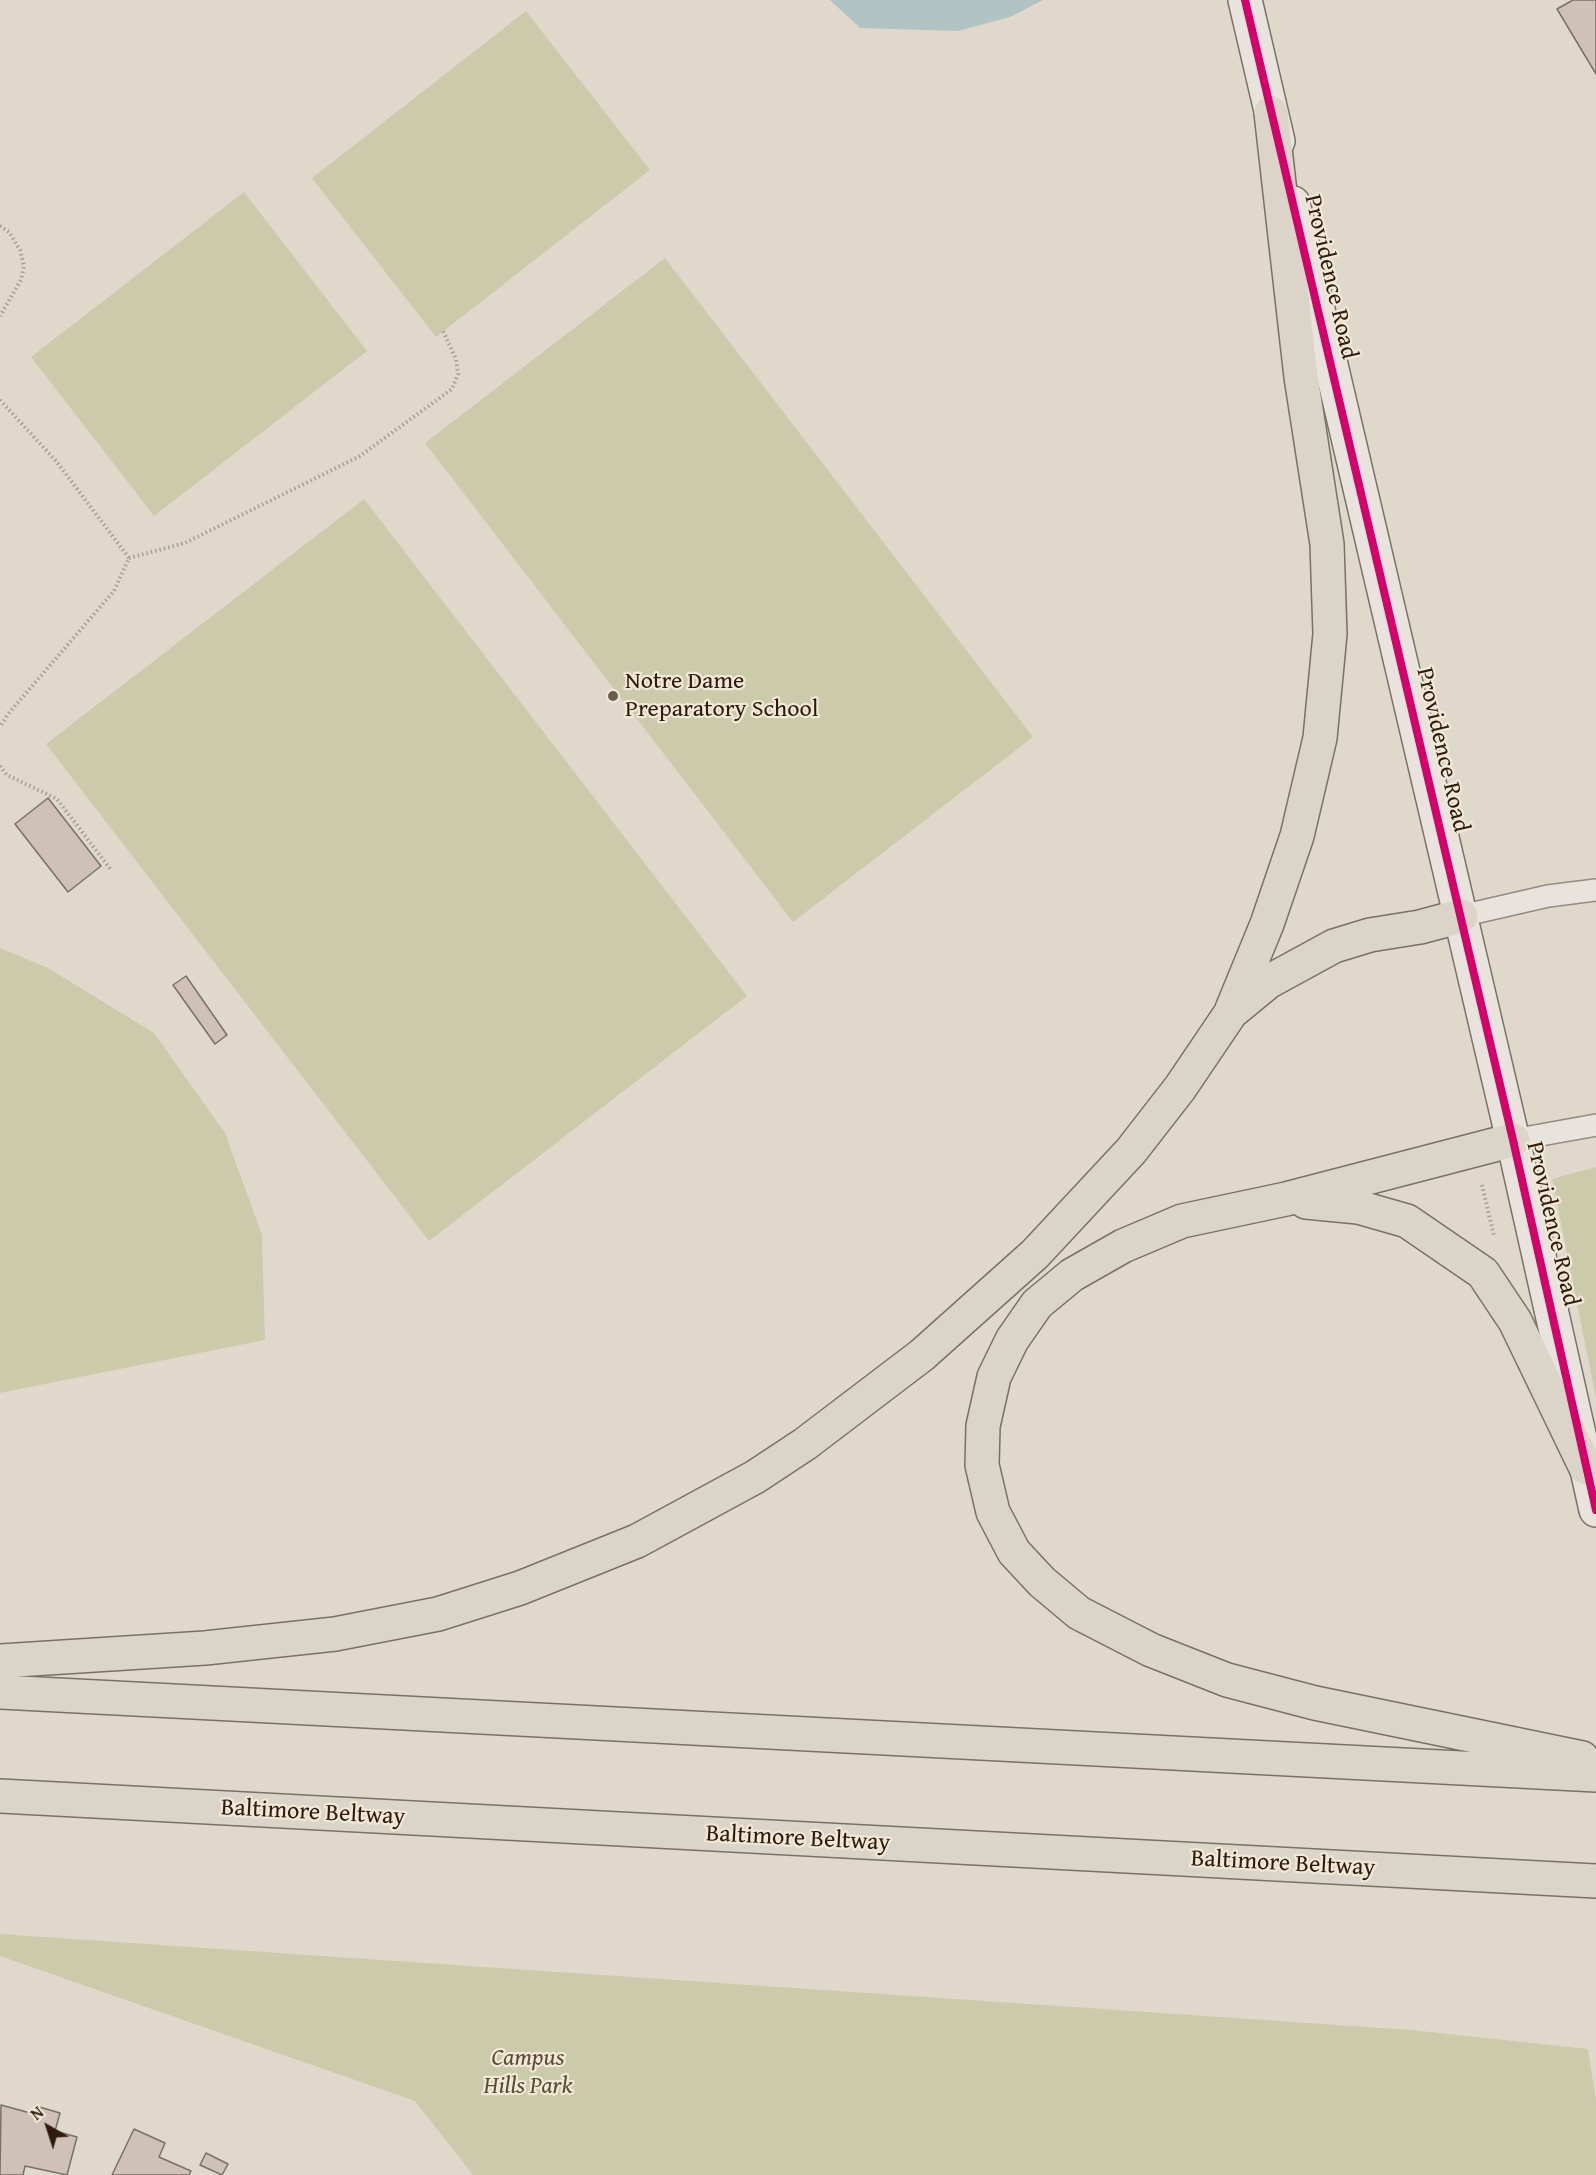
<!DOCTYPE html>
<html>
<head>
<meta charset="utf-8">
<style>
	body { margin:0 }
	#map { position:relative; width:1596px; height:2175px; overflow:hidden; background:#e0d9cb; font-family:"Gentium Book Plus",serif }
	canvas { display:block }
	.north { position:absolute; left:18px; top:2097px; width:60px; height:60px; -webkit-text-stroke:4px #f1e8d7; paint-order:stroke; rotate:321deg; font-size:16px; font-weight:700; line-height:24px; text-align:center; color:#2e1b0b }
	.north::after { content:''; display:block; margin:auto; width:21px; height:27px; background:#2e1b0b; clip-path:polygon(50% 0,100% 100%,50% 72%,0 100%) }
</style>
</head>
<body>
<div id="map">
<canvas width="1596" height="2175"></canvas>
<div class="north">N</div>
</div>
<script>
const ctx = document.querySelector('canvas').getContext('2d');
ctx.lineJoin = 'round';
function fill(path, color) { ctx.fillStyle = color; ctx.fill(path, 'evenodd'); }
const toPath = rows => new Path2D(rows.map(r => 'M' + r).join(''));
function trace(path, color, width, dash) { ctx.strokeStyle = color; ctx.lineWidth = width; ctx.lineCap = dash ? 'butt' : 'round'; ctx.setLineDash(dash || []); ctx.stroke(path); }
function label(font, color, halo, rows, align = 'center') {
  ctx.font = font + ' "Gentium Book Plus",serif'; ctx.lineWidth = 4.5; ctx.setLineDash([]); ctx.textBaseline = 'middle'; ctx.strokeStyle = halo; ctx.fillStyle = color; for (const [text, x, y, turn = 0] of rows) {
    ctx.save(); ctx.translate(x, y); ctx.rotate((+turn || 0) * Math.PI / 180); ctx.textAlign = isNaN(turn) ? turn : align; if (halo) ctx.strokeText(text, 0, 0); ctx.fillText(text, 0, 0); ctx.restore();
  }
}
const green = toPath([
	[526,11,650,170,436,337,312,178],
	[244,192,367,351,154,516,31,357],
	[665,258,1033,737,793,922,425,443],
	[364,499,747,996,429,1241,46,744],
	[0,948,48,968,154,1033,225,1133,262,1235,265,1340,0,1393],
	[1596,1167,1596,1398,1552,1179],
	[0,1934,1412,2030,1588,2049,1596,2100,1596,2175,473,2175,415,2101,0,1956]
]);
const water = toPath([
	[830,0,1043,0,1010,17,958,31,860,28]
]);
const building = toPath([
	[1573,0,1596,0,1596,74,1557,9,1573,0],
	[48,798,101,866,68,892,15,824,48,798],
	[186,976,227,1035,215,1044,173,985,186,976],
	[1,2105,34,2114,36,2106,60,2113,55,2131,77,2137,67,2175,25,2166,23,2175,0,2175,1,2105],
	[134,2129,165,2143,159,2157,191,2171,189,2175,112,2175,134,2129],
	[206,2153,228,2164,222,2175,200,2165,206,2153]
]);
const path = toPath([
	[0,226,9,232,20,250,24,266,21,280,0,316],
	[0,400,56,461,129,558,114,591,8,714,0,727],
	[129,558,185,543,360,456,452,389,458,374,456,359,443,331],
	[0,766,7,775,57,799,111,870],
	[1482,1185,1494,1236]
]);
const lane = toPath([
	[1461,916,1548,896,1596,890],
	[1513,1140,1596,1125]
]);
const secondary = toPath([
	[1245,0,1278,141],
	[1293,203,1513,1140,1596,1510]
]);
const highway = toPath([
	[1234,1010,1268,982,1334,946,1370,935,1420,927,1461,916],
	[1513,1140,1286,1199,1182,1221,1123,1246,1072,1275,1037,1304,1012,1340,994,1377,983,1426,982,1465,993,1512,1014,1552,1042,1582,1079,1613,1151,1650,1227,1680,1315,1703,1582,1758],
	[1306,1202,1358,1207,1407,1221,1483,1273,1515,1321,1586,1468],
	[0,1661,205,1648,335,1634,438,1614,520,1588,637,1541,755,1477,805,1444,922,1355,1035,1254,1131,1151,1180,1088,1230,1014,1267,924,1297,836,1320,738,1330,634,1327,544,1301,377,1271,113],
	[0,1692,1596,1775],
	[0,1796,1596,1881]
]);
const cycleway = toPath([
	[1245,0,1513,1140,1596,1510]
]);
const markers = [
	[613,696,6,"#6c5e4e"]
];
const streetNames = [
	["Providence Road",1330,277,77],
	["Providence Road",1442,750,77],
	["Providence Road",1552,1224,77],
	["Baltimore Beltway",313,1813,3],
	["Baltimore Beltway",798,1839,3],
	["Baltimore Beltway",1283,1864,3]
];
const poiNames = [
	["Notre Dame",625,682],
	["Preparatory School",625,710]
];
const parkNames = [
	["Campus",528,2059],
	["Hills Park",528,2087]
];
fill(green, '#cbcbab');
fill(water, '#b1c3c2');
fill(building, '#cfc1b7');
trace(building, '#787167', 1.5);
trace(lane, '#918b81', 24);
trace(secondary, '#787167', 36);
trace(highway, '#787167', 36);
trace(path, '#a49f98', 4, [1.5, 3]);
trace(lane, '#e8e3dc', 21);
trace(secondary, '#e8e3dc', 33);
trace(highway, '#dbd4c8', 33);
trace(cycleway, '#d6006c', 8);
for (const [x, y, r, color] of markers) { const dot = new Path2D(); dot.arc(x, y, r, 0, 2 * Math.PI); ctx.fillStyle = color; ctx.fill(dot); trace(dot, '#f1e8d7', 2); }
label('24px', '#2e1b0b', '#f1e8d7', streetNames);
label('24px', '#2e1b0b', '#f1e8d7', poiNames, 'left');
label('italic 24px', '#584c33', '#f1e8d7', parkNames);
</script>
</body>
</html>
